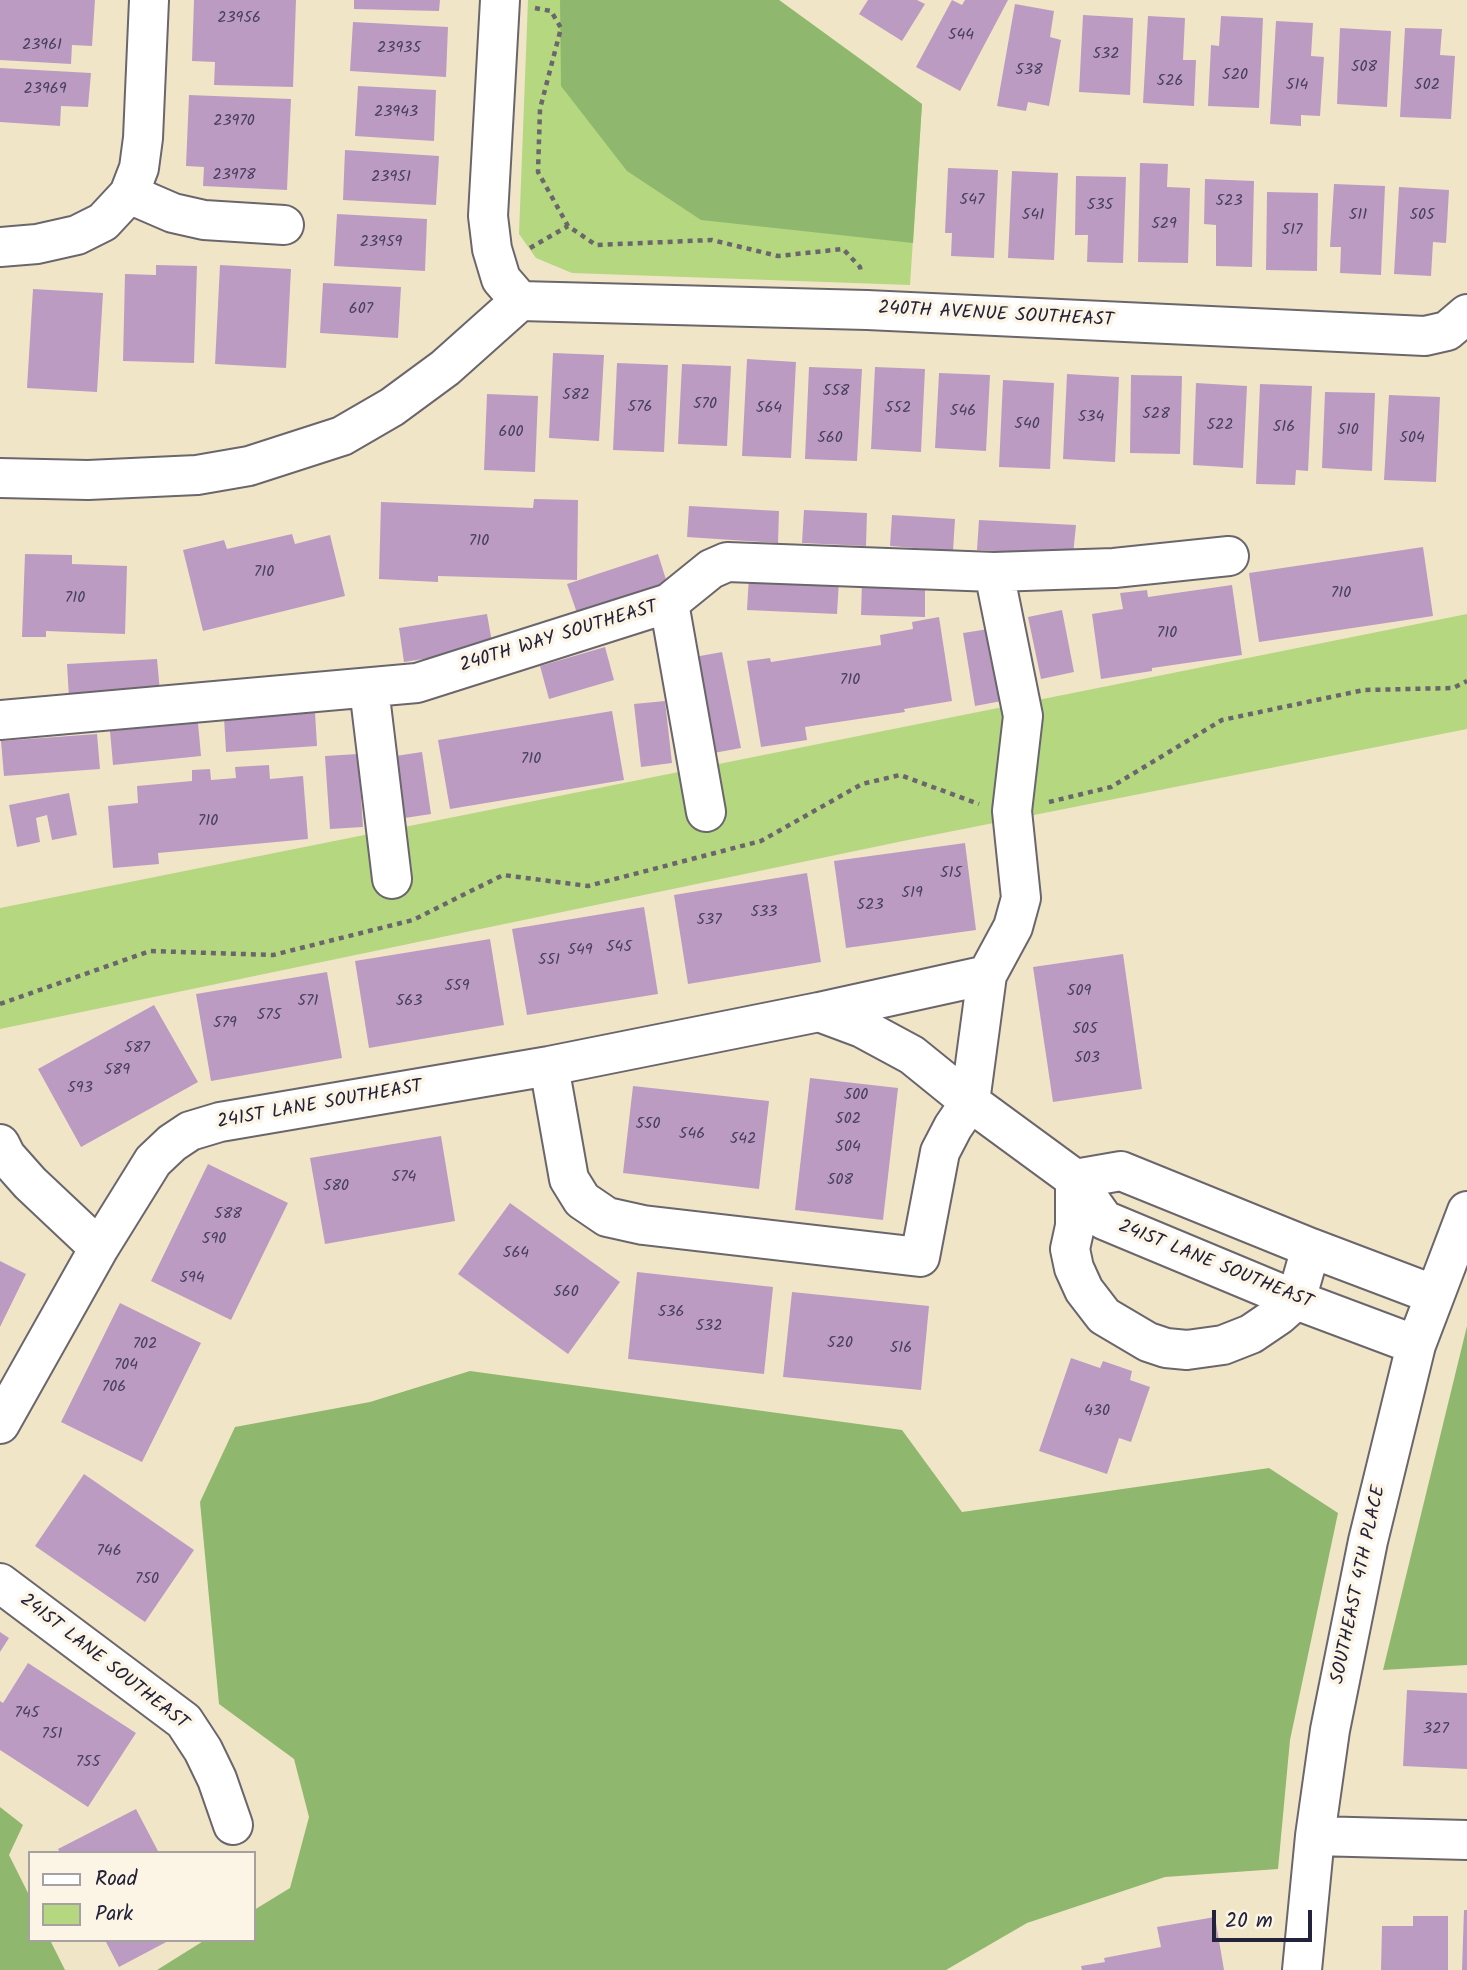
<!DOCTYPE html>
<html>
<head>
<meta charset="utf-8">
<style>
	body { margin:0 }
	#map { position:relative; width:1467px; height:1970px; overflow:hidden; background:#f1e5c8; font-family:Kalam,sans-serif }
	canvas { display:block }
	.legend { position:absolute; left:28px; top:1851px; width:228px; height:91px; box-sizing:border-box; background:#fcf5e5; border:2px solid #a5a1a1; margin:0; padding:9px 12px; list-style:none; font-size:21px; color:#22223b }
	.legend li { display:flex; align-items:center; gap:14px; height:35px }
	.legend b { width:35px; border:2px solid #a5a1a1 }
	.scale { position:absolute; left:1212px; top:1910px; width:100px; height:32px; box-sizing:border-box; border:4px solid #22223b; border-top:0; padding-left:9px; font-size:21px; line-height:24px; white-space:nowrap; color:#22223b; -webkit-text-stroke:5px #fcf5e5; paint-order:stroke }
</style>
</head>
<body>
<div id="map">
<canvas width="1467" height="1970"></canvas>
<ul class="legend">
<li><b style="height:9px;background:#fff"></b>Road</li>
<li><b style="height:19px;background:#b4d780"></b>Park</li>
</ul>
<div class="scale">20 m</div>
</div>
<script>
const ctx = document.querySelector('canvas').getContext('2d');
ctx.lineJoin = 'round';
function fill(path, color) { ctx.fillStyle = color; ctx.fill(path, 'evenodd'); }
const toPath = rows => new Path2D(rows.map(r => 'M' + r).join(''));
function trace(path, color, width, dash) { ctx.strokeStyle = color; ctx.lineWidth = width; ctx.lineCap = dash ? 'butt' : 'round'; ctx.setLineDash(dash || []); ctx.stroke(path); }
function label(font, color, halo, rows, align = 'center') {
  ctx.font = font + ' Kalam,sans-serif'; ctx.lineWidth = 7; ctx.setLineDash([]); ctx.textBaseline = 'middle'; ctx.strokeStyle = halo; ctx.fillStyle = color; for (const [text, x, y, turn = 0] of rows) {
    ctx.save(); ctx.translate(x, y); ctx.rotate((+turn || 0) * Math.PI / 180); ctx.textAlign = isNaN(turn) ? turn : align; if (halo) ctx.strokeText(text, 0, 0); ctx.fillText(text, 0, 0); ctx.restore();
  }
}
const green = toPath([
	[528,0,779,0,922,104,910,285,572,273,536,258,519,234],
	[1467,614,1467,729,908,840,0,1029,0,908]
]);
const forest = toPath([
	[560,0,779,0,922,104,913,243,701,220,627,171,561,86],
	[1467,1326,1467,1665,1383,1670],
	[470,1371,902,1430,962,1512,1269,1468,1338,1513,1290,1740,1278,1869,1165,1877,1027,1923,946,1970,157,1970,205,1940,254,1940,254,1910,290,1888,309,1817,294,1759,219,1704,200,1502,235,1427,370,1402],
	[0,1807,23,1825,9,1855,30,1897,30,1940,50,1940,65,1970,0,1970]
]);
const building = toPath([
	[0,0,95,0,92,46,72,45,71,64,0,60],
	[194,0,296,0,293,87,214,85,215,62,192,61],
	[354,0,440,0,439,11,354,9],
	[868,0,917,0,925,4,902,41,859,14],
	[952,0,962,5,965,0,1008,0,960,91,916,67],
	[1015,4,1054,11,1050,37,1061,40,1049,106,1028,102,1026,111,997,106],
	[1083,15,1133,18,1130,95,1079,92],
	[1148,16,1185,18,1183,60,1196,60,1194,106,1143,103],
	[1221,16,1263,18,1259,108,1208,106,1211,45,1219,46],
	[1276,21,1313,23,1311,56,1324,57,1320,116,1301,115,1301,126,1270,124],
	[353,22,448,27,446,77,350,71],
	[1340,28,1391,31,1387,107,1337,104],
	[1405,28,1442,29,1440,55,1455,56,1451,119,1400,117],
	[0,68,91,73,88,107,61,106,60,126,0,122],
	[358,86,436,90,434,141,355,136],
	[189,95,291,99,287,190,203,186,204,167,186,166],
	[345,150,439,156,436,205,343,200],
	[1140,163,1168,164,1167,187,1190,188,1188,263,1138,262],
	[948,168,998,170,994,258,951,256,952,233,945,233],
	[1012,171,1058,173,1054,260,1008,258],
	[1076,176,1126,177,1123,263,1087,262,1088,235,1075,235],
	[1205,179,1254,181,1252,267,1216,266,1216,225,1204,224],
	[1334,184,1385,186,1381,275,1340,273,1341,247,1330,247],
	[1399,187,1449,190,1446,243,1433,242,1431,276,1394,274],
	[1267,192,1318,193,1317,271,1266,270],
	[337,214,427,219,425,271,334,266],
	[156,265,197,266,194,363,123,361,125,274,156,275],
	[220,265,291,269,286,368,215,364],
	[323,283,401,287,398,338,320,333],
	[33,289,103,293,97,392,27,388],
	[553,353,604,355,599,441,549,438],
	[747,359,796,362,791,458,742,456],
	[617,363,668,365,664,452,613,450],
	[682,364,731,366,727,446,678,444],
	[809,367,862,369,857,461,805,459],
	[875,367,925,369,921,452,871,449],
	[939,373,990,375,986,451,935,448],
	[1067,374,1119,377,1115,462,1063,459],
	[1131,375,1182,376,1180,454,1130,453],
	[1003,380,1054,383,1050,469,999,467],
	[1196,383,1247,386,1243,468,1193,465],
	[1260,384,1312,386,1308,471,1296,470,1295,485,1256,484],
	[1325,392,1375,393,1372,471,1322,468],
	[487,394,538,396,535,472,484,470],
	[1389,395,1440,397,1436,482,1384,480],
	[534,499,578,500,577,580,438,576,438,582,379,579,381,502,533,508],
	[689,506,779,511,778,543,687,537],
	[804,510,867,513,866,546,802,543],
	[892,515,955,519,953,551,890,546],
	[979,520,1076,525,1073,555,977,550],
	[292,534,295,544,330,535,345,596,203,631,183,550,224,540,227,549],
	[1423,547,1433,616,1259,642,1249,573],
	[25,554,72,555,72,564,127,566,125,634,46,631,46,637,22,637],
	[658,554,668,586,578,616,567,584],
	[749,575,839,580,837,614,747,610],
	[862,581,925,583,925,617,861,615],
	[1232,585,1242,655,1152,668,1152,671,1101,679,1092,614,1123,609,1120,593,1147,590,1148,597],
	[1062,610,1074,672,1041,679,1028,617],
	[487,614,493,648,404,662,399,628],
	[939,617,952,701,904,709,905,712,805,727,807,740,761,747,747,661,770,658,771,662,881,645,880,635,913,629,912,622],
	[995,628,1007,700,975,706,963,633],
	[605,647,614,680,549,699,540,666],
	[722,652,741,748,708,754,689,658],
	[157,659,160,692,69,698,67,664],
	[665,701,672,763,641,767,634,704],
	[612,711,624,780,450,809,438,740],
	[315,712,317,746,226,752,224,718],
	[198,723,201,756,113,765,110,731],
	[97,734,100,769,4,776,1,741],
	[422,752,431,814,398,819,389,757],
	[358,754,363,827,330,829,325,756],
	[269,765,270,779,303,776,308,839,158,853,159,864,113,868,108,806,138,803,137,786,192,781,192,770,210,769,211,780,236,778,235,767],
	[69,793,77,835,52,840,47,815,36,818,40,842,17,847,9,805],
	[965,843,976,930,846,948,834,861],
	[807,873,821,962,688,984,674,895],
	[644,907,658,994,527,1015,512,929],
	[490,939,504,1025,369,1048,355,961],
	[1123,954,1142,1089,1053,1102,1033,967],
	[327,972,342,1058,211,1081,196,994],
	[154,1005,198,1082,81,1147,38,1069],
	[810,1078,898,1088,883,1220,795,1210],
	[633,1086,769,1101,759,1189,623,1173],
	[441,1136,455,1221,325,1244,310,1158],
	[208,1164,288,1203,231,1320,151,1281],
	[510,1203,620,1282,568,1354,458,1274],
	[0,1261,26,1274,0,1327],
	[637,1272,773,1287,764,1374,628,1359],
	[792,1292,929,1306,921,1390,783,1377],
	[120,1303,201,1343,142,1462,61,1422],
	[1071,1358,1100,1368,1103,1361,1132,1371,1130,1380,1150,1387,1131,1442,1119,1438,1107,1474,1039,1451],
	[84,1474,194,1550,145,1622,35,1546],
	[0,1632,9,1638,0,1652],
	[28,1663,136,1733,88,1807,0,1750,0,1701,3,1703],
	[1407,1690,1467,1693,1467,1769,1403,1766],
	[136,1809,159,1853,60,1853,58,1849],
	[1464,1910,1467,1910,1467,1970,1462,1970],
	[1413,1916,1448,1916,1448,1970,1381,1970,1382,1926,1413,1926],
	[1215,1917,1224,1970,1082,1970,1081,1966,1105,1962,1104,1958,1161,1947,1157,1927],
	[105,1940,170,1940,119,1967]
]);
const path = toPath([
	[535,8,551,11,561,28,540,109,538,172,568,226,596,245,712,240,778,256,843,249,860,267,861,274],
	[530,248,568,226],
	[1049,802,1111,787,1222,720,1364,690,1453,688,1467,681],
	[0,1004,150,951,273,955,413,920,503,875,588,886,761,841,862,784,900,775,979,804]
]);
const minor = toPath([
	[500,0,488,216,492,249,501,279,520,301],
	[129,194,139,168,143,138,149,0],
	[0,247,37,244,77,235,103,222,129,194,173,213,204,220,284,225],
	[520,301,867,310,1425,336,1447,331,1467,314],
	[0,478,88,480,197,475,249,466,342,436,392,407,445,368,520,301],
	[994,572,1114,568,1229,556],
	[669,603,706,812],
	[369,688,392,879],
	[0,720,417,683,669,603,711,569,727,562,994,572,1023,716,1012,811,1021,898,1013,927,987,975,970,1102,912,1055,862,1028,819,1012,549,1066,220,1122,190,1131,172,1143,153,1161,99,1248,0,1424],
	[819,1012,987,975],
	[549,1066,569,1179,582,1200,607,1217,643,1225,920,1257,940,1152,953,1127,970,1102,1075,1179,1104,1220,1296,1300,1416,1345],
	[0,1144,6,1156,30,1183,99,1248],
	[1075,1179,1075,1226,1070,1249,1074,1268,1084,1290,1104,1316,1148,1342,1166,1348,1187,1350,1223,1345,1251,1334,1279,1315,1296,1300,1311,1248],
	[1075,1179,1121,1171,1311,1248,1435,1295],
	[0,1583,184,1721,203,1750,217,1779,233,1825],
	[1315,1836,1467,1840],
	[1302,1970,1315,1836,1330,1730,1368,1541,1416,1345,1467,1211]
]);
const numberNames = [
	["23956",239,19],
	["544",961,36],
	["23961",42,46],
	["23935",399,49],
	["532",1106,55],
	["508",1364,68],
	["538",1029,71],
	["520",1235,76],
	["526",1170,82],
	["514",1297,86],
	["502",1427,86],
	["23969",45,90],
	["23943",396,113],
	["23970",234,122],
	["23978",234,176],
	["23951",391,178],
	["547",972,201],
	["523",1229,202],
	["535",1100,206],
	["541",1033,216],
	["511",1358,216],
	["505",1422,216],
	["529",1164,225],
	["517",1292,231],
	["23959",381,243],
	["607",361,310],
	["558",836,392],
	["582",576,396],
	["570",705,405],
	["576",640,408],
	["564",769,409],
	["552",898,409],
	["546",963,412],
	["528",1156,415],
	["534",1091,418],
	["540",1027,425],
	["522",1220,426],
	["516",1284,428],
	["510",1348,431],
	["600",511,433],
	["560",830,439],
	["504",1412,439],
	["710",479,542],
	["710",264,573],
	["710",1341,594],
	["710",75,599],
	["710",1167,634],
	["710",850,681],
	["710",531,760],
	["710",208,822],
	["515",951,874],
	["519",912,894],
	["523",870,906],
	["533",764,913],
	["537",709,921],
	["545",619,948],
	["549",580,951],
	["551",549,961],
	["559",457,987],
	["509",1079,992],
	["571",308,1002],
	["563",409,1002],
	["575",269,1016],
	["579",225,1024],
	["505",1085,1030],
	["587",137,1049],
	["503",1087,1059],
	["589",117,1071],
	["593",80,1089],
	["500",856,1096],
	["502",848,1120],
	["550",648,1125],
	["546",692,1135],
	["542",743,1140],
	["504",848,1148],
	["574",404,1178],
	["508",840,1181],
	["580",336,1187],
	["588",228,1215],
	["590",214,1240],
	["564",516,1254],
	["594",192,1279],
	["560",566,1293],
	["536",671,1313],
	["532",709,1327],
	["520",840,1344],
	["702",145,1345],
	["516",901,1349],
	["704",126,1366],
	["706",114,1388],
	["430",1097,1412],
	["746",109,1552],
	["750",147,1580],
	["745",27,1714],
	["327",1436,1730],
	["751",52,1735],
	["755",88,1763]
];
const streetNames = [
	["240TH AVENUE SOUTHEAST",996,316,3],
	["240TH WAY SOUTHEAST",559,638,-17],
	["241ST LANE SOUTHEAST",320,1106,-10],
	["241ST LANE SOUTHEAST",1215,1266,22],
	["SOUTHEAST 4TH PLACE",1360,1585,-78],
	["241ST LANE SOUTHEAST",103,1663,38]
];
fill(green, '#b4d780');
fill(forest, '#8fb86e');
fill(building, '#bc9bc3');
trace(minor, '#6a666c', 42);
trace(path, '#6a666c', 4.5, [5, 5]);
trace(minor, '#fff', 38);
label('16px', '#48405d', null, numberNames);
label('19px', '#22223b', '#fcf5e5', streetNames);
</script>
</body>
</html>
